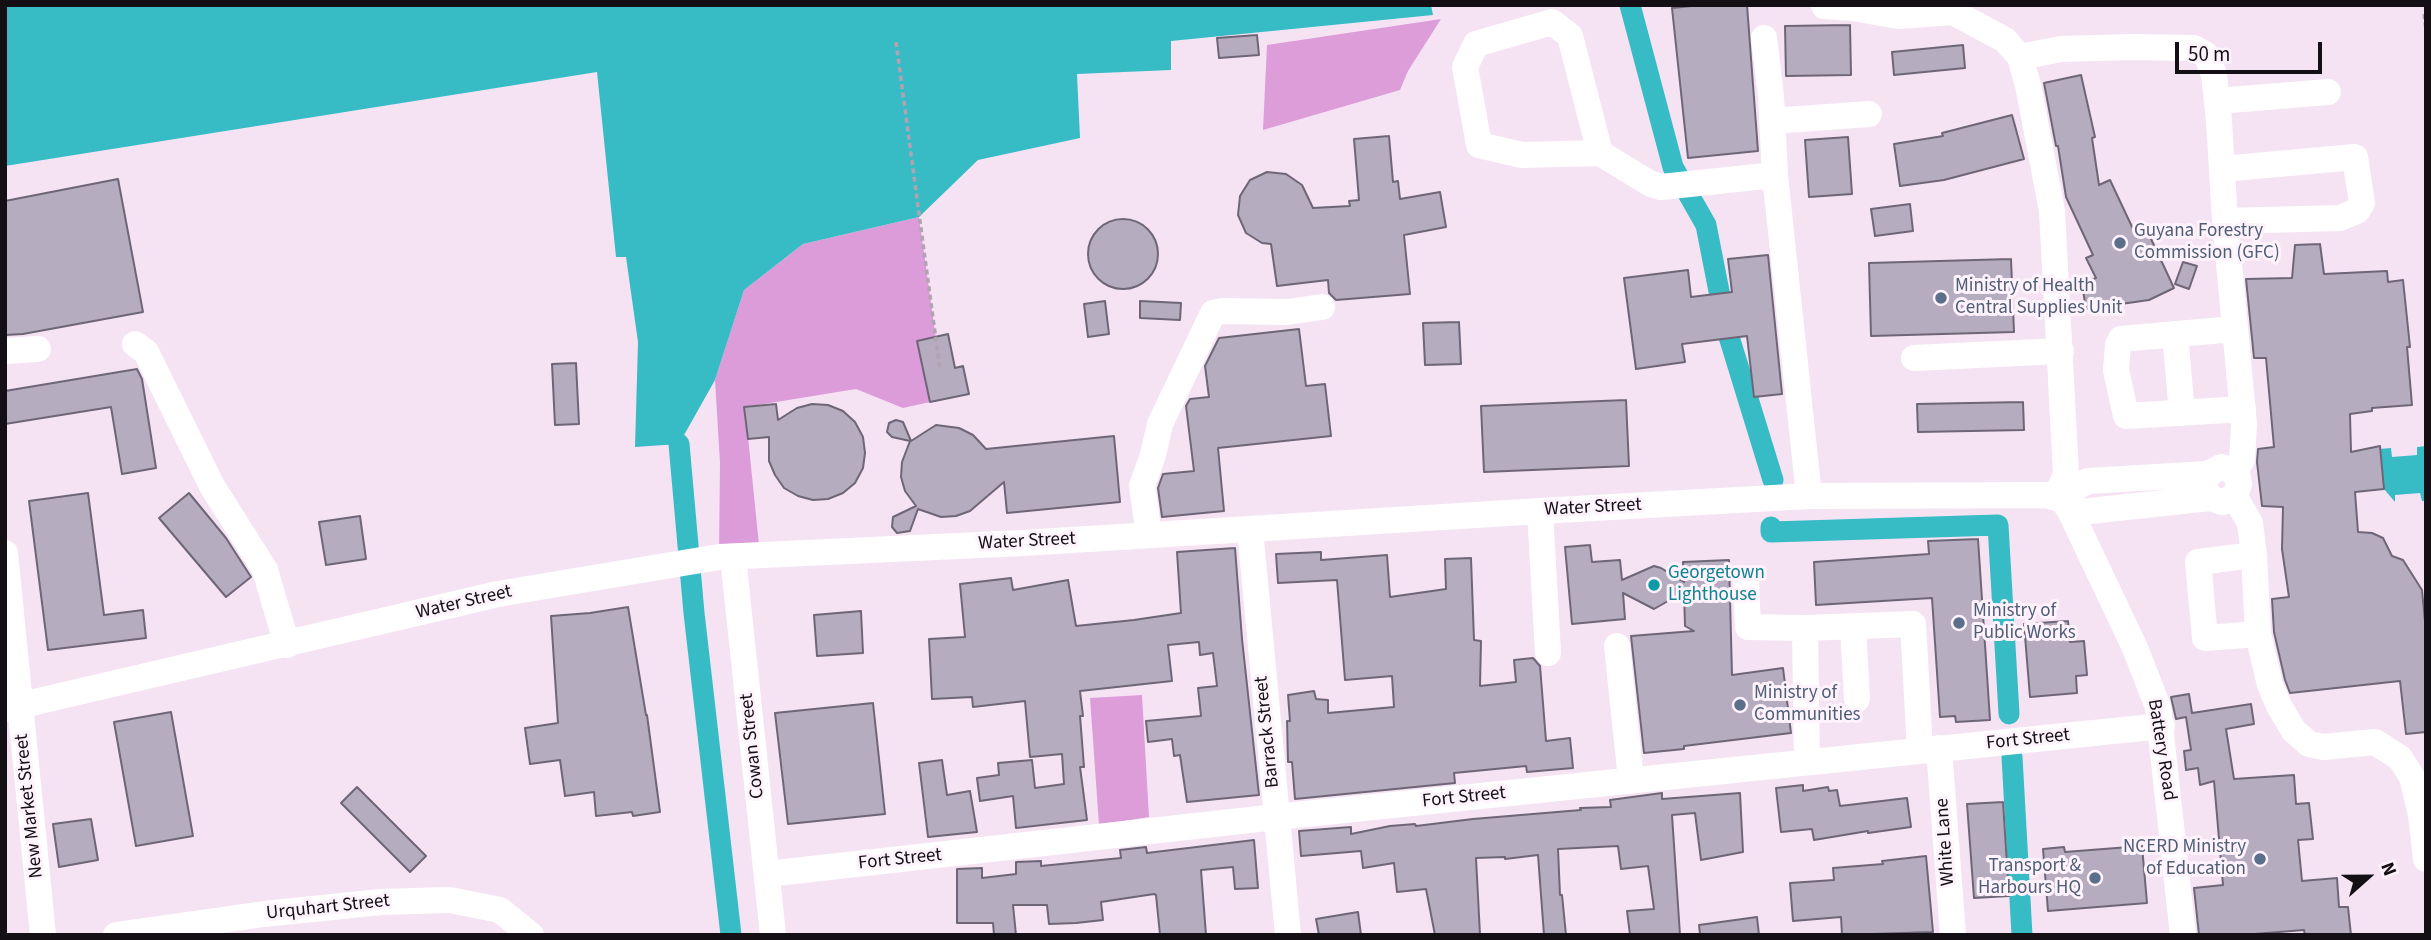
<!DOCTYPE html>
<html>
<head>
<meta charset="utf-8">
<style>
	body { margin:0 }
	#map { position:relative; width:2431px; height:940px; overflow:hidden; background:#f5e3f4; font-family:"Source Sans 3",sans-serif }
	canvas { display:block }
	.frame { position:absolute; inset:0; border:7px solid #140f14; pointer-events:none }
	.north { position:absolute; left:2333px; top:842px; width:70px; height:70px; -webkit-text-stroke:5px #fef3fd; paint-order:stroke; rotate:69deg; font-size:19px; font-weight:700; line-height:28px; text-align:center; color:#140f14 }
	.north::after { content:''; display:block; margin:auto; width:24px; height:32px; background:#140f14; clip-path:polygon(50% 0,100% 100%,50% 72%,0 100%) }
	.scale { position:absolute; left:2175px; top:42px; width:147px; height:32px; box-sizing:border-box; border:4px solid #140f14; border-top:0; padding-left:9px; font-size:21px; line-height:24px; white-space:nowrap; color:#140f14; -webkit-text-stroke:5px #fef3fd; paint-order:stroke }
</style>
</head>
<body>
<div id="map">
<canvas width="2431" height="940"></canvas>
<div class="frame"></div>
<div class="north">N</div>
<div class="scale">50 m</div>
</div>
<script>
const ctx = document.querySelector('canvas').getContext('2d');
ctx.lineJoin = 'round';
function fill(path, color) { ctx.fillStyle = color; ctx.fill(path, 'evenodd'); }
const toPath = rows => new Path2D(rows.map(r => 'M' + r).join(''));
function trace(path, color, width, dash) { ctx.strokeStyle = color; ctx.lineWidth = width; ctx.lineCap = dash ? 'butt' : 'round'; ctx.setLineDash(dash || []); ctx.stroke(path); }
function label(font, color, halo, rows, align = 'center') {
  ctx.font = font + ' "Source Sans 3",sans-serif'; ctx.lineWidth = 6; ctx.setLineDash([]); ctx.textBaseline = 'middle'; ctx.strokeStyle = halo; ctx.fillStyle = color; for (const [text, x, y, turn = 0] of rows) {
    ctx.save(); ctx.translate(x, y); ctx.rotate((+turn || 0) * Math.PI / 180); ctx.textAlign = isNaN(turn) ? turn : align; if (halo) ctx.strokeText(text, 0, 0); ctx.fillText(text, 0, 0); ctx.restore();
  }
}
const green = toPath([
	[1441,19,1408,71,1400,90,1263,130,1267,45],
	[1142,695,1149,817,1099,825,1090,698]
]);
const forest = toPath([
	[919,217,936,339,917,341,930,402,903,408,856,389,745,407,760,555,719,557,720,463,715,380,744,290,803,244]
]);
const water = toPath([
	[5,5,1431,5,1433,15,1171,41,1171,70,1077,74,1080,138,978,160,919,217,803,244,744,290,715,380,679,444,635,447,638,342,626,257,616,257,597,72,5,166],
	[2426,446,2426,501,2422,501,2420,493,2395,495,2395,502,2384,489,2380,449,2391,448,2392,457,2417,455,2417,447]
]);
const canal = toPath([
	[1630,5,1673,167,1706,225,1726,327,1773,480],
	[679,444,694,613,731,935],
	[1771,527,1771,532,1998,525,2009,714],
	[2012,757,2022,935]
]);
const building = toPath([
	[1702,5,1747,5,1758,151,1688,158,1672,8,1702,5],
	[1850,25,1851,75,1786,76,1785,26,1850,25],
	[1257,35,1259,55,1219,58,1217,38,1257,35],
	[1963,45,1965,68,1894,75,1892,52,1963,45],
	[2081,75,2095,137,2092,138,2099,185,2110,180,2134,231,2145,226,2174,288,2149,300,2086,309,2082,284,2096,278,2086,258,2093,255,2066,197,2058,146,2056,146,2044,83,2081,75],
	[2012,115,2024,159,1944,180,1900,186,1894,144,1943,136,1942,133,2012,115],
	[1389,136,1393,182,1398,181,1400,199,1440,192,1446,227,1404,235,1410,294,1336,300,1329,293,1328,280,1277,286,1271,244,1262,243,1246,233,1238,215,1240,196,1250,180,1267,172,1286,174,1302,185,1313,208,1350,206,1349,201,1359,200,1354,139,1389,136],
	[1848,137,1852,194,1809,197,1805,140,1848,137],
	[118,179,143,312,23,334,5,335,5,201,118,179],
	[1910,204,1913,231,1875,236,1871,209,1910,204],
	'1088 254a35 35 0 1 1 70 0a35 35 0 1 1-70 0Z',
	[2320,244,2324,274,2387,271,2388,282,2403,280,2410,347,2407,347,2412,405,2372,408,2372,411,2350,414,2351,452,2380,446,2384,489,2355,492,2358,532,2372,533,2383,538,2392,556,2403,560,2422,590,2426,632,2426,732,2406,734,2400,681,2290,693,2285,680,2274,632,2272,599,2289,597,2282,549,2283,507,2262,506,2257,462,2258,449,2274,447,2266,358,2254,358,2246,279,2292,278,2295,245,2320,244],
	[1768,255,1782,394,1754,397,1747,336,1682,344,1685,362,1636,369,1624,278,1688,270,1691,297,1732,292,1728,259,1768,255],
	[2011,259,2014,332,1871,336,1869,263,2011,259],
	[2183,262,2197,266,2189,289,2175,284,2183,262],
	[1105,301,1109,334,1088,337,1084,304,1105,301],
	[1140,301,1181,303,1180,320,1140,318,1140,301],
	[1459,322,1461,364,1425,365,1423,323,1459,322],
	[1299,329,1306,386,1325,384,1331,436,1218,448,1224,511,1162,517,1158,488,1163,474,1194,471,1186,406,1190,399,1209,397,1205,366,1219,338,1299,329],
	[948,334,955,368,963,366,969,394,930,402,917,341,948,334],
	[576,363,579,424,555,425,552,364,576,363],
	[137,369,142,379,156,468,122,474,111,407,5,424,5,391,137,369],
	[1626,400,1629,466,1484,472,1481,406,1626,400],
	[2023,402,2024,430,1918,432,1917,404,2023,402],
	[776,404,778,420,797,408,812,404,828,405,843,411,855,422,863,437,865,453,863,468,855,483,843,493,828,499,813,500,798,496,784,488,775,475,769,461,769,437,748,439,744,407,776,404],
	[896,420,903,422,911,441,936,425,959,428,973,435,986,449,1114,436,1120,502,1007,513,1004,482,970,511,956,516,941,517,918,509,910,531,897,533,892,527,893,517,916,506,905,491,901,477,902,462,910,441,892,437,887,432,889,423,896,420],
	[88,493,104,615,143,610,146,638,48,650,29,501,88,493],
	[189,493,226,538,251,577,226,597,159,518,189,493],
	[360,516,366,559,326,565,319,522,360,516],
	[1978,539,1990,720,1956,722,1955,716,1940,717,1932,598,1816,605,1814,562,1929,554,1928,541,1978,539],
	[1590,545,1592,562,1620,560,1622,580,1654,566,1661,568,1684,582,1683,562,1729,560,1732,675,1783,668,1791,733,1684,746,1684,749,1644,753,1631,636,1694,631,1685,626,1684,592,1654,609,1623,593,1625,619,1572,624,1565,547,1590,545],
	[1235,548,1242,639,1259,795,1187,802,1180,755,1174,756,1172,739,1148,742,1146,721,1201,716,1198,688,1217,686,1213,653,1200,655,1199,642,1168,645,1172,681,1080,691,1083,716,1080,716,1084,767,1080,767,1087,820,1016,828,1013,796,980,801,977,778,999,775,998,763,1032,760,1035,788,1064,784,1062,754,1030,757,1025,701,973,707,972,697,932,699,929,639,965,637,960,584,1011,578,1013,590,1068,580,1076,626,1134,620,1181,613,1177,552,1235,548],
	[1321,552,1321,560,1387,555,1390,597,1446,589,1445,559,1471,558,1474,640,1481,641,1480,686,1516,682,1514,660,1533,658,1540,666,1546,741,1570,738,1573,768,1527,772,1526,766,1454,773,1455,783,1295,799,1292,762,1288,762,1287,721,1290,721,1288,695,1314,691,1316,699,1328,700,1328,713,1394,707,1392,676,1345,680,1337,580,1278,583,1276,554,1321,552],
	[628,607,646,715,647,715,660,812,633,816,632,812,596,816,594,792,565,796,560,760,530,764,525,728,558,723,551,616,590,613,628,607],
	[861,611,863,653,817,656,814,615,861,611],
	[2068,621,2070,642,2084,641,2087,675,2076,676,2077,693,2030,697,2024,624,2068,621],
	[2189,694,2192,713,2251,704,2254,724,2226,729,2234,779,2294,775,2296,804,2309,803,2313,839,2298,840,2302,881,2337,878,2339,907,2348,907,2351,935,2305,935,2304,930,2242,935,2199,935,2194,888,2223,885,2214,781,2200,785,2198,768,2186,770,2184,751,2191,750,2186,717,2176,719,2171,697,2189,694],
	[873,703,885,814,788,824,775,713,873,703],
	[171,712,193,836,136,846,114,722,171,712],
	[942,760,947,795,970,791,977,832,928,837,919,763,942,760],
	[1803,785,1803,791,1828,787,1829,791,1837,790,1840,806,1907,798,1911,827,1868,833,1868,831,1814,840,1812,829,1781,832,1776,788,1803,785],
	[357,787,426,856,410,872,341,803,357,787],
	[1662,793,1662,799,1740,793,1743,852,1701,860,1695,813,1672,815,1680,935,1630,935,1627,911,1654,909,1648,866,1621,869,1618,846,1558,849,1560,895,1562,895,1566,935,1544,935,1538,855,1505,859,1505,857,1476,858,1480,935,1435,935,1426,889,1397,892,1394,863,1363,868,1361,851,1301,856,1299,831,1351,827,1351,834,1390,826,1415,824,1416,826,1473,819,1581,810,1580,808,1611,807,1610,800,1662,793],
	[2003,802,2009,896,1974,898,1967,804,2003,802],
	[91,819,98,860,59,867,53,824,91,819],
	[1254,840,1258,888,1235,889,1233,867,1201,870,1206,935,1160,935,1156,895,1154,894,1101,902,1103,920,1076,923,1049,924,1047,905,1013,905,1016,935,994,935,993,923,957,923,957,869,982,868,982,878,1016,874,1016,862,1041,861,1041,866,1121,858,1120,850,1146,847,1147,853,1254,840],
	[2142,846,2147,903,2048,911,2043,849,2064,847,2065,852,2142,846],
	[1926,856,1933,932,1842,935,1841,917,1793,921,1790,883,1834,880,1833,868,1883,864,1882,861,1926,856],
	[1358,912,1361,935,1319,935,1316,919,1358,912],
	[1757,917,1759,935,1700,935,1699,925,1757,917]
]);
const path = toPath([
	[2424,14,2426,29],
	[896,42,940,370]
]);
const minor = toPath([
	[1824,6,1853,8,1898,16,1953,12,2005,40,2020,57,2028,85,2052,211,2066,474,2056,497],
	[1764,38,1771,96,1775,175,1809,496],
	[2020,57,2061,49,2132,47,2194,48,2206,55,2214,74,2219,121,2225,221,2244,424,2242,460,2234,472],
	[2217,101,2328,92],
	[1772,121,1869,114],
	[1600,153,1522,155,1479,145,1465,67,1476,44,1552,22,1570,36,1600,153,1651,184,1661,187,1775,175],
	[2222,169,2355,157,2362,203,2357,211,2340,218,2225,221],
	[2234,329,2121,339,2118,345,2116,370,2126,416,2243,409],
	[2175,334,2182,413],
	[135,344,146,352,212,486,265,570,287,645],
	[5,351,38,349],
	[1914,358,2061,351],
	[2235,497,2250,523,2254,555,2258,634,2270,685,2279,706,2294,731,2309,744,2323,747,2375,742,2400,758,2412,777,2421,815,2426,859],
	[2063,500,2071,513,2135,648,2158,707,2183,935],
	[2063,500,2069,491,2088,481,2208,474,2221,467,2230,469,2238,478,2239,484,2235,497,2222,502,2210,498,2204,486,2208,474],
	[1540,511,1548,653],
	[2071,513,2210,498],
	[1250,529,1288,935],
	[1149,535,1142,486,1153,455,1160,424,1213,313,1222,311,1287,312,1322,307],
	[5,553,43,935],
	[2254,555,2198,562,2205,638,2258,634],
	[733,557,773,935],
	[1746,579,1748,627,1805,628],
	[1853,627,1857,699],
	[1617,646,1631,780],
	[5,709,498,594,719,557,1023,543,1540,511,1809,496,2046,495,2063,500],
	[1939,748,1953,935],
	[1807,762,1805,628,1913,624,1920,750],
	[767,874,1276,817,2162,726],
	[116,935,264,914,381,902,450,900,500,910,531,935]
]);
const markers = [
	[2120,243,7,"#5c6f8a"],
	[1941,298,7,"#5c6f8a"],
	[1654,585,7,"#0f9aa8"],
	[1959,623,7,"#5c6f8a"],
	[1740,705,7,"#5c6f8a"],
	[2260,859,7,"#5c6f8a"],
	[2095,878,7,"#5c6f8a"]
];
const serviceNames = [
	["Guyana Forestry",2134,232],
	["Commission (GFC)",2134,254],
	["Ministry of Health",1955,287],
	["Central Supplies Unit",1955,309],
	["Ministry of",1973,612],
	["Public Works",1973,634],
	["Ministry of",1754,694],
	["Communities",1754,716],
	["NCERD Ministry",2246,848,"right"],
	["of Education",2246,870,"right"],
	["Transport &",2081,867,"right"],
	["Harbours HQ",2081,889,"right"]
];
const streetNames = [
	["Water Street",1593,508,-3],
	["Water Street",1027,542,-3],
	["Water Street",464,603,-13],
	["Barrack Street",1268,732,-96],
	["Fort Street",2028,740,-6],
	["Cowan Street",753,746,-96],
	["Battery Road",2161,750,81],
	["Fort Street",1464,798,-6],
	["New Market Street",30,806,-96],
	["White Lane",1946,842,-94],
	["Fort Street",900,860,-6],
	["Urquhart Street",328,908,-6]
];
const cultureNames = [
	["Georgetown",1668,574],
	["Lighthouse",1668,596]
];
fill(green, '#dc9dd9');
fill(forest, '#dc9bd9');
fill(water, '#37bcc6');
trace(canal, '#37bcc6', 21);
fill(building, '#b5acc0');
trace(building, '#6e6677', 2);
trace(path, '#b1a3b0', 3.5, [5, 3.5]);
trace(minor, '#fff', 26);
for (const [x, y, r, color] of markers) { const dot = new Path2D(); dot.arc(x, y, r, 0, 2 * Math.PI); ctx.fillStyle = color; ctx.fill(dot); trace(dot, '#fef3fd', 2.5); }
label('19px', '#4e5e75', '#fef3fd', serviceNames, 'left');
label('19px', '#140f14', '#fef3fd', streetNames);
label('19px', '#0d838f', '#fef3fd', cultureNames, 'left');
</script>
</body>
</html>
